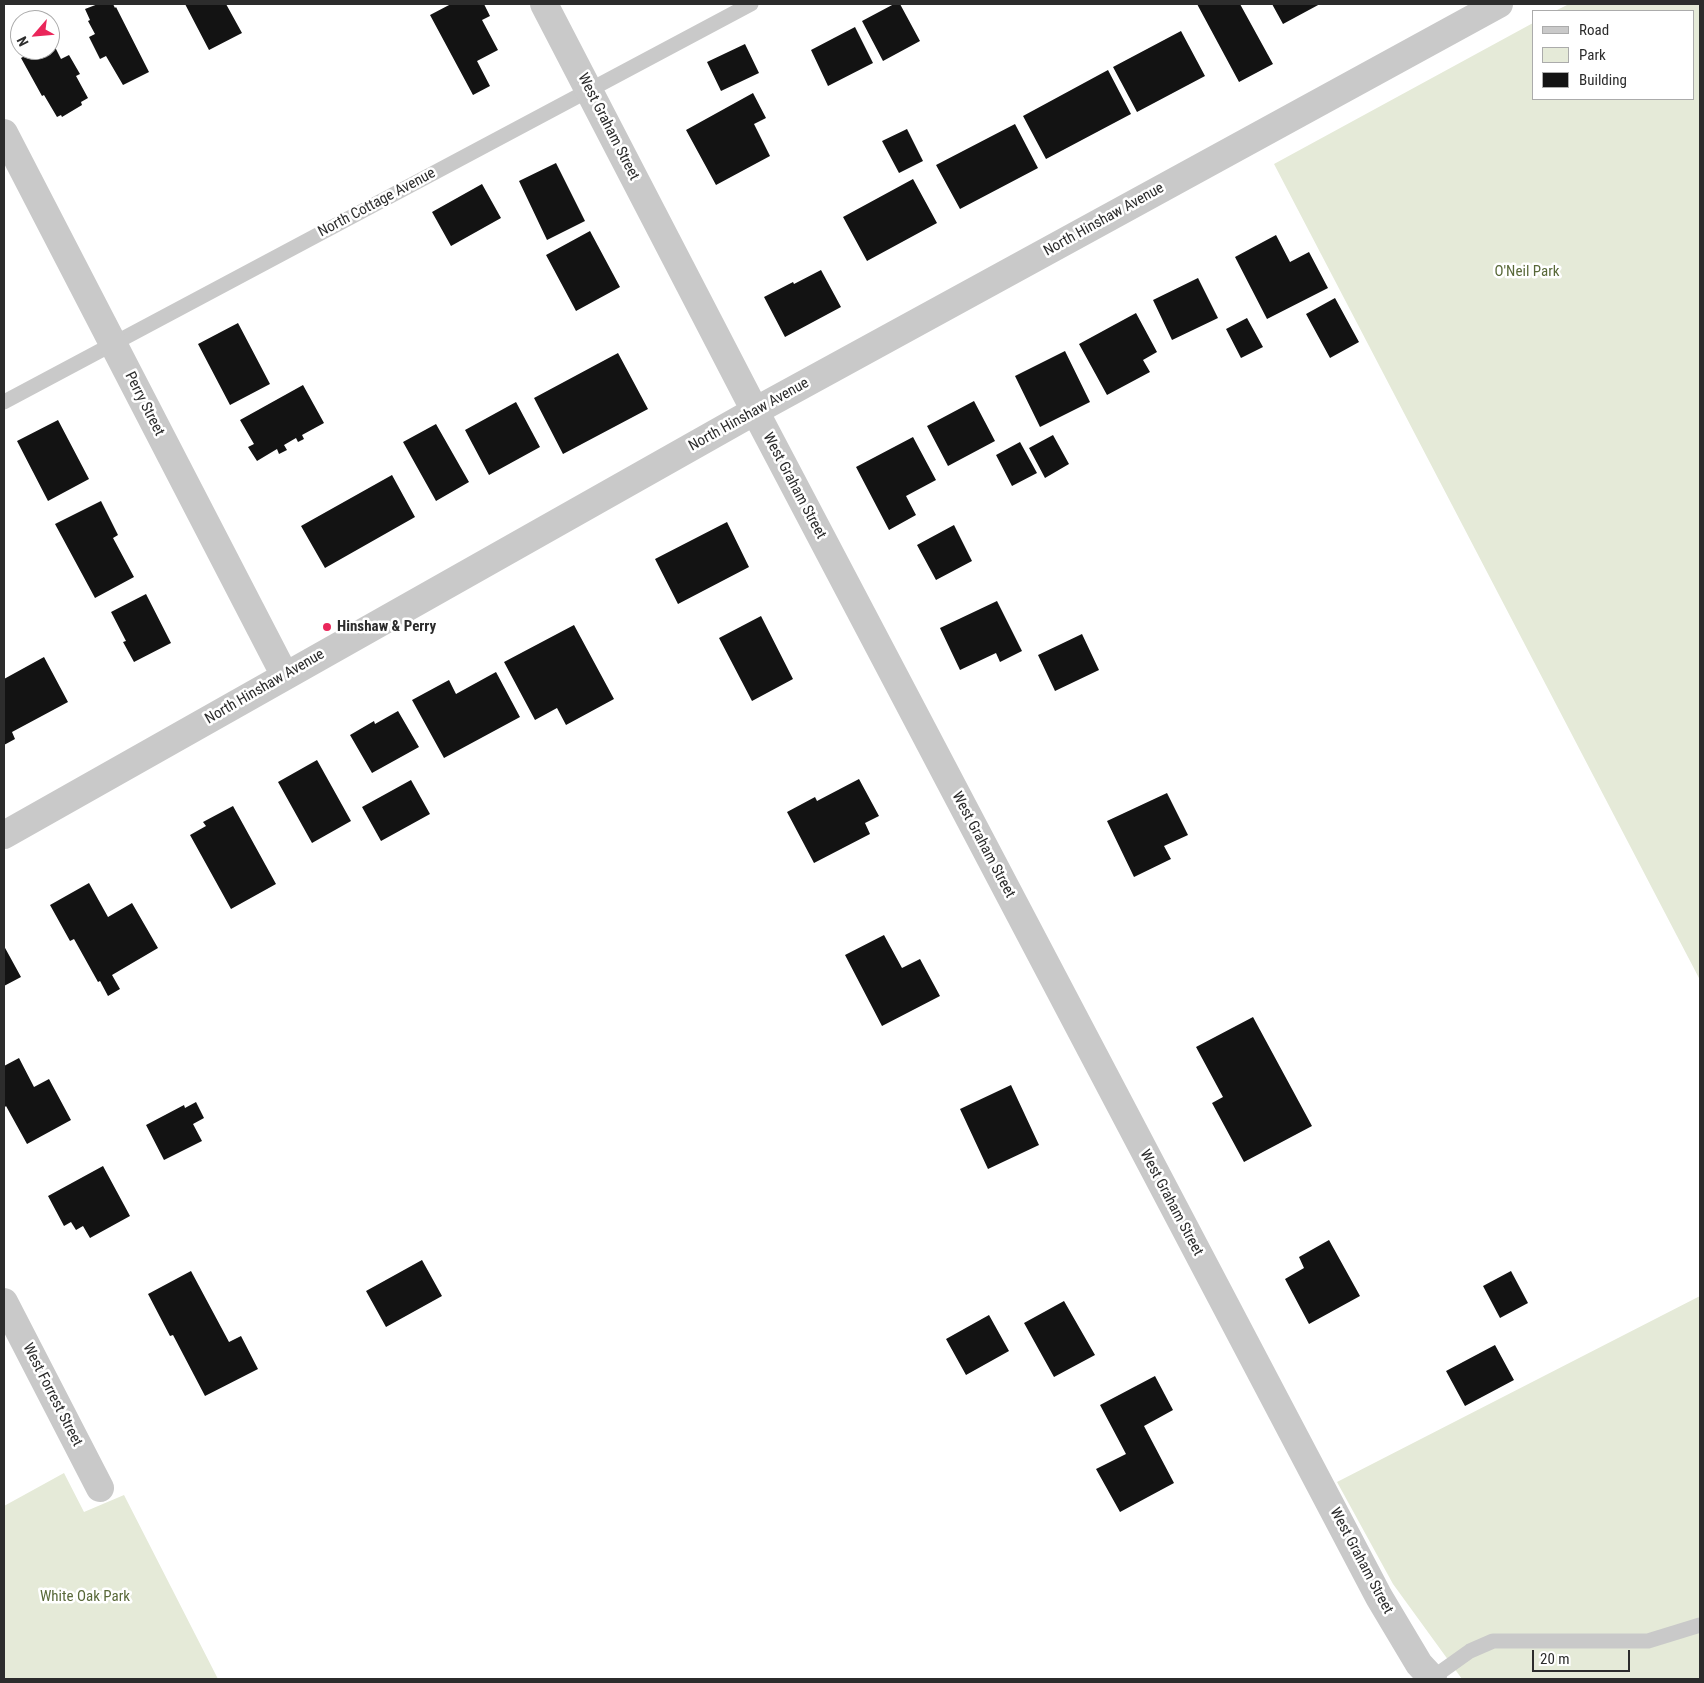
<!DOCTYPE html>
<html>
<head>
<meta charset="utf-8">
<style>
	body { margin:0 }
	#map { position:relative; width:1704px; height:1683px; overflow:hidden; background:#fff; font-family:"Roboto Condensed",sans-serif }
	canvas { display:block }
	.frame { position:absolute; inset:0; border:5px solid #2c2c2c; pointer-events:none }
	.legend { position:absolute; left:1532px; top:10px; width:162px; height:90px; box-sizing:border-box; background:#fff; border:1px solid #ababab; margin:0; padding:6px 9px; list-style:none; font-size:15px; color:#2c2c2c }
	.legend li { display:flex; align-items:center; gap:10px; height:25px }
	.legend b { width:25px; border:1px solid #ababab }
	.north { position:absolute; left:10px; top:10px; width:50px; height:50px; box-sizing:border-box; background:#fff; border:1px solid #ababab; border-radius:50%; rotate:243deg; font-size:14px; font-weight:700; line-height:20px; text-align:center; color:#2c2c2c }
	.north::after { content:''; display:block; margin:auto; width:18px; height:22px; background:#ea265a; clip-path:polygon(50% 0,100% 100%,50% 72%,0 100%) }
	.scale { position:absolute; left:1532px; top:1650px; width:98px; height:22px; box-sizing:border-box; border:2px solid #2c2c2c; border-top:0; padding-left:6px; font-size:15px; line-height:18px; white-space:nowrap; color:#2c2c2c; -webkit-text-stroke:4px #fff; paint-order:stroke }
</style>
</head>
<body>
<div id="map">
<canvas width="1704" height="1683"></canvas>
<div class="frame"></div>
<ul class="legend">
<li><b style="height:6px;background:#c9c9c9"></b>Road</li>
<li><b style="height:14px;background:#e5ead8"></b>Park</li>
<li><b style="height:14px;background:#131313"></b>Building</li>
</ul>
<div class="north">N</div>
<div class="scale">20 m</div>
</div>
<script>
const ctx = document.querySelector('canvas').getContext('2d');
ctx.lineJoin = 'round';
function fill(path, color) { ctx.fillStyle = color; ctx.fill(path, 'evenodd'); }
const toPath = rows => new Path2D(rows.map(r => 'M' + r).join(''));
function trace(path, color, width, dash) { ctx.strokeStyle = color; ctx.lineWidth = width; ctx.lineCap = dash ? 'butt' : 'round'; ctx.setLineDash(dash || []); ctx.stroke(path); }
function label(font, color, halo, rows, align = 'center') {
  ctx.font = font + ' "Roboto Condensed",sans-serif'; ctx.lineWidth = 5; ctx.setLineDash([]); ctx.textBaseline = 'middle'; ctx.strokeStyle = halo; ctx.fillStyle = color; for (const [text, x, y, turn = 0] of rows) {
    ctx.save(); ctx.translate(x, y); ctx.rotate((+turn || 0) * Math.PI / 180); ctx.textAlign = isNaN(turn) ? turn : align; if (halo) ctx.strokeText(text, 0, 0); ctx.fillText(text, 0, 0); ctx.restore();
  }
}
const green = toPath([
	[1569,4,1700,4,1700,980,1274,164,1533,23,1533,99,1693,99,1693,11,1555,11],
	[1700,1296,1700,1679,1462,1679,1393,1584,1337,1482],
	[64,1473,84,1512,124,1495,218,1679,4,1679,4,1506]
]);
const building = toPath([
	[98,4,113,4,115,8,116,7,149,72,123,85,106,56,100,59,89,37,95,34,88,21,90,20,85,9],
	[185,4,226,4,242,33,209,50],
	[451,4,484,4,490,16,482,20,498,50,477,61,490,86,473,95,430,15],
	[894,4,900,4,920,41,883,61,862,21],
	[1197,4,1240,4,1273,64,1239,82],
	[1272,4,1320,4,1283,24],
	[855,27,873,63,828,86,811,50],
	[1181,31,1205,76,1137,112,1113,67],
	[52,41,61,59,69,55,80,74,76,76,88,98,81,102,82,105,62,117,61,115,57,117,44,95,42,96,21,58,36,50,50,50,50,42],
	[745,44,759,73,721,91,707,62],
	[1108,70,1131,114,1046,159,1023,116],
	[753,93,766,118,754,124,770,156,716,185,686,130],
	[1015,124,1038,168,960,209,936,165],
	[907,129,923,161,899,173,882,141],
	[556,163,585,221,547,240,519,181],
	[913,179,937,223,867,261,843,217],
	[482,184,501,218,451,246,432,212],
	[590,231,620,287,576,311,546,255],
	[1276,235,1290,262,1309,252,1328,288,1267,319,1235,257],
	[821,270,841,307,785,337,764,297,793,282,794,284],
	[1198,278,1218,318,1172,340,1153,300],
	[1335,298,1359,342,1330,358,1306,314],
	[1136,313,1157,352,1143,360,1150,372,1107,395,1079,344],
	[1247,318,1263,347,1241,358,1226,329],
	[238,323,270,384,230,405,198,344],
	[1065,351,1090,402,1040,427,1015,376],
	[618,353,648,409,563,454,534,398],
	[303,385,324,423,302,435,304,439,298,442,296,438,284,445,287,450,279,454,277,449,257,461,248,447,254,444,240,420],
	[974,401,995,441,948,466,927,426],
	[516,402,540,447,489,475,465,430],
	[58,420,89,479,48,501,17,441],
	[436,424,469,482,436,501,403,442],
	[1053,435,1069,464,1045,478,1029,448],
	[913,437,936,480,906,496,916,515,889,530,856,467],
	[1020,442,1037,473,1012,486,996,455],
	[392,475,415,517,325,568,301,526],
	[101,501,118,535,113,538,134,577,95,598,55,524],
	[727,522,749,567,678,604,655,559],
	[954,525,972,561,936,580,917,545],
	[146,594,171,643,134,662,123,642,126,641,111,612],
	[997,601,1022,651,1000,662,996,653,960,670,940,628],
	[761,616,793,679,752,701,719,638],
	[574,625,614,699,566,725,557,708,535,720,504,662],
	[1082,634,1099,670,1055,691,1038,655],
	[44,657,68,702,12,732,15,739,4,745,4,679],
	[496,672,520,717,444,758,412,700,449,680,456,694],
	[398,711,419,747,372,773,350,735,374,721,375,724],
	[317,760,351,821,312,843,278,782],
	[859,779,879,816,865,823,870,834,814,863,787,812,815,797,817,801],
	[411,780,430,814,381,841,362,807],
	[1167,793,1188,835,1164,846,1171,859,1134,877,1107,821],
	[233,806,276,884,231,909,190,835,206,826,203,822],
	[89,883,108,917,132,903,158,948,112,975,120,989,108,996,100,981,98,982,74,939,70,941,50,905],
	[884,935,902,968,920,959,940,996,882,1026,845,955],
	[4,946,21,977,4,986],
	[1253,1017,1312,1126,1244,1162,1212,1103,1223,1097,1196,1047],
	[19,1058,34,1087,49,1079,71,1120,27,1144,6,1106,4,1108,4,1066],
	[1011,1085,1039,1145,988,1169,960,1109],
	[196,1102,204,1118,193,1124,202,1141,164,1160,146,1125,184,1105,185,1108],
	[103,1166,130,1216,90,1238,83,1226,76,1230,71,1222,64,1226,48,1196],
	[1329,1240,1360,1296,1309,1324,1285,1279,1304,1268,1299,1257],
	[422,1260,442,1296,386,1327,366,1291],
	[191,1271,229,1342,241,1336,258,1369,205,1396,173,1335,170,1336,148,1294],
	[1511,1271,1528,1303,1500,1318,1483,1286],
	[1064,1301,1095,1355,1054,1377,1024,1323],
	[989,1315,1009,1351,966,1375,946,1339],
	[1495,1345,1514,1380,1465,1406,1446,1371],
	[1155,1376,1173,1410,1144,1426,1174,1483,1120,1512,1096,1469,1126,1454,1100,1405]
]);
const lane = toPath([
	[4,402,751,4],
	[1432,1678,1470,1651,1493,1641,1648,1641,1700,1625]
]);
const street = toPath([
	[544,4,755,411,1379,1597,1419,1664,1433,1679],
	[4,133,285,676],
	[4,835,755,411,1499,4],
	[4,1302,100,1488]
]);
const markers = [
	[327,627,5,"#ea265a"]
];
const streetNames = [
	["West Graham Street",608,127,63],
	["North Cottage Avenue",377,203,-28],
	["North Hinshaw Avenue",1104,220,-29],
	["Perry Street",144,404,63],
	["North Hinshaw Avenue",749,415,-29],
	["West Graham Street",794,486,62],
	["North Hinshaw Avenue",265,687,-30],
	["West Graham Street",983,845,62],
	["West Graham Street",1171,1203,62],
	["West Forrest Street",52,1395,63],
	["West Graham Street",1361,1561,62]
];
const parkNames = [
	["O'Neil Park",1527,272],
	["White Oak Park",85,1597]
];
const poiNames = [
	["Hinshaw & Perry",337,627]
];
fill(green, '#e5ead8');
fill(building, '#131313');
trace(lane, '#c9c9c9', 15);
trace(street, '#c9c9c9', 28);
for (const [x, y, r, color] of markers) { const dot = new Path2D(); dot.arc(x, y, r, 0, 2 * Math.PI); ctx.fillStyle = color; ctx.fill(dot); trace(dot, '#fff', 2); }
label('15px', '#2c2c2c', '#fff', streetNames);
label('15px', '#586838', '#fff', parkNames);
label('bold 15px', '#2c2c2c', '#fff', poiNames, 'left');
</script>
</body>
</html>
